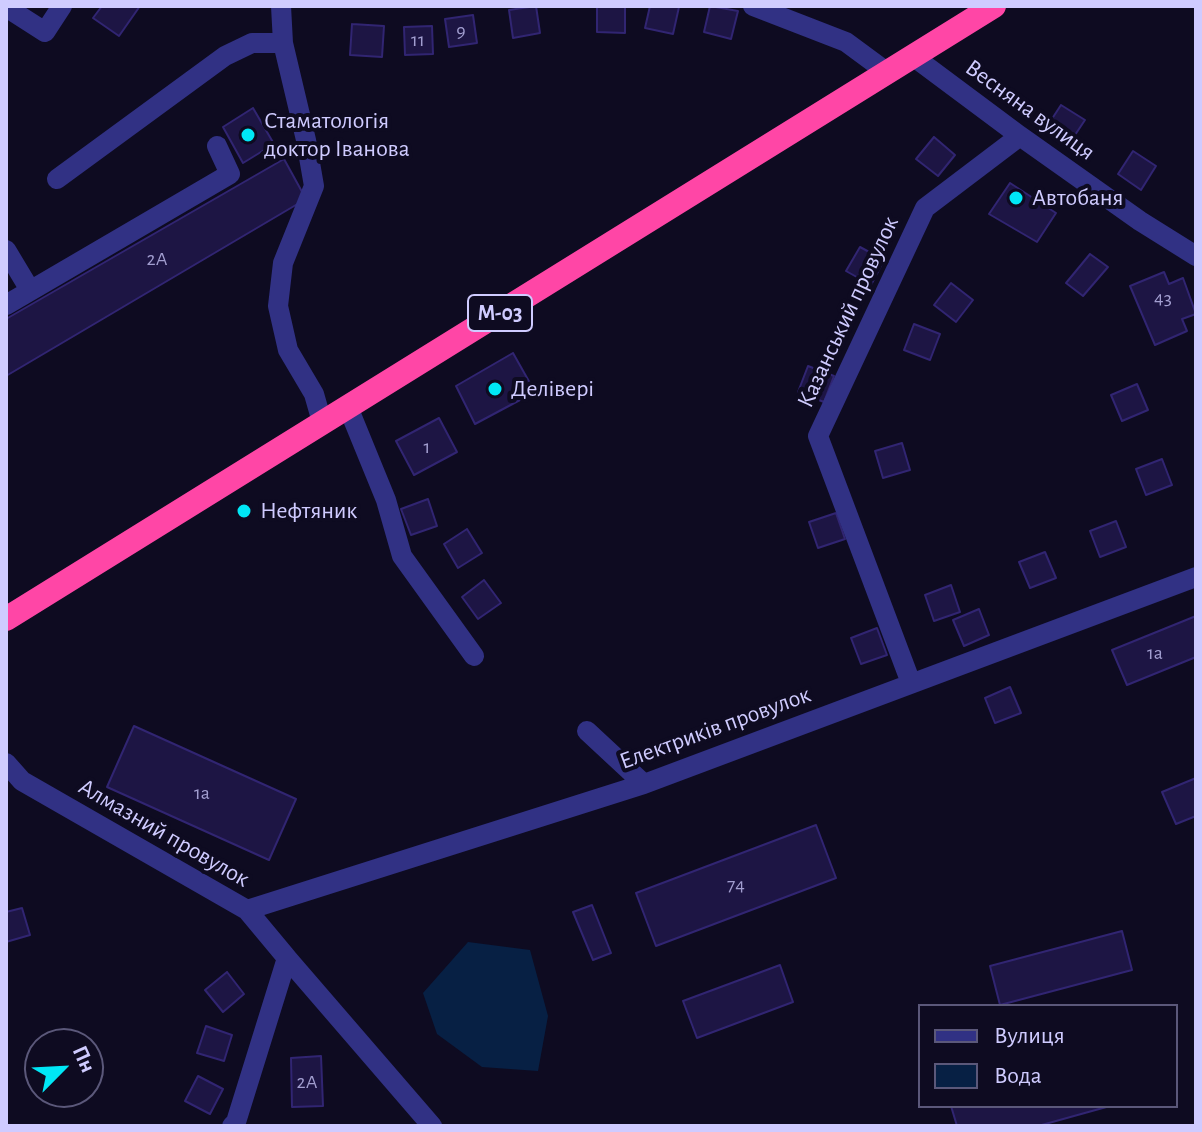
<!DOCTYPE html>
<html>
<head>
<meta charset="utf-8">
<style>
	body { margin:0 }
	#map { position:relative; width:1202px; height:1132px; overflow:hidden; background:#0e0b21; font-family:"Alegreya Sans",sans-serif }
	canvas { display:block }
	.frame { position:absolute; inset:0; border:8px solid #cfcbff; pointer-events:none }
	.legend { position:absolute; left:918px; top:1004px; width:260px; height:104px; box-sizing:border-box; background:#0e0b21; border:2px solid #5b587a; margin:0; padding:10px 14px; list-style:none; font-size:24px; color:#cfcbff }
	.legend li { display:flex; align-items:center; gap:16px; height:40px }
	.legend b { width:40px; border:2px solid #5b587a }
	.north { position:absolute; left:24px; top:1028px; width:80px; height:80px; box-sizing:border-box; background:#0e0b21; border:2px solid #5b587a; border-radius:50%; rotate:66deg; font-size:22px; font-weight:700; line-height:32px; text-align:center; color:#cfcbff }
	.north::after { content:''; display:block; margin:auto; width:28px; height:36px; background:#00e7f6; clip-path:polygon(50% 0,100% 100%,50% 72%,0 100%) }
</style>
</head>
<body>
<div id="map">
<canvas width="1202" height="1132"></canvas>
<div class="frame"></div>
<ul class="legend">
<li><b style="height:10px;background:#313184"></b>Вулиця</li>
<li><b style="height:22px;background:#072044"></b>Вода</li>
</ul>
<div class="north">Пн</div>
</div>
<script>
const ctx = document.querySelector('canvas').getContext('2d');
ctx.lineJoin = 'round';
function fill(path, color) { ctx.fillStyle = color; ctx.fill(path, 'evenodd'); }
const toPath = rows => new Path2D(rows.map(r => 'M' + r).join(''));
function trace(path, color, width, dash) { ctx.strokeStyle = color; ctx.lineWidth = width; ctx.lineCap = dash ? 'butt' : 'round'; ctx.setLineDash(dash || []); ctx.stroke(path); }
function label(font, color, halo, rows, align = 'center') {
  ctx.font = font + ' "Alegreya Sans",sans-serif'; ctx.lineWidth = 8; ctx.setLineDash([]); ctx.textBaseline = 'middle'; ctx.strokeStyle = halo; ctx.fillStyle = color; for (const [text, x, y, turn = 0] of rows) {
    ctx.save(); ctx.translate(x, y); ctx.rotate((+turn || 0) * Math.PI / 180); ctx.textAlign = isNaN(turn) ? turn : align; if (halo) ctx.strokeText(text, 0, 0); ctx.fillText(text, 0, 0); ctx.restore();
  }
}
const water = toPath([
	[468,942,530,950,548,1016,538,1071,482,1067,437,1034,423,993]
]);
const building = toPath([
	[102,6,140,6,119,36,93,18,102,6],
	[536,6,540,33,513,38,509,10,536,6],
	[597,6,625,6,625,33,597,32,597,6],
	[650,6,679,7,673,34,645,28,650,6],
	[710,6,738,11,731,39,704,32,710,6],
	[473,15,477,43,449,47,445,19,473,15],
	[352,24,384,26,382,57,350,55,352,24],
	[432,26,433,54,405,55,404,27,432,26],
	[1061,105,1085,120,1069,144,1046,128,1061,105],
	[253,108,274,144,243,163,223,127,253,108],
	[934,137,955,155,938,176,916,159,934,137],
	[1133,151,1156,166,1141,190,1118,174,1133,151],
	[284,159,306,199,6,376,6,319,284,159],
	[1010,183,1056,213,1037,242,989,214,1010,183],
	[860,247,884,260,871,285,846,271,860,247],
	[1090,254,1108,267,1083,296,1066,283,1090,254],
	[1164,272,1169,284,1183,278,1196,314,1182,319,1187,331,1155,345,1130,286,1164,272],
	[951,283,973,300,956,322,934,305,951,283],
	[914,324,940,334,930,360,904,350,914,324],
	[513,353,535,392,475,424,456,386,513,353],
	[808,366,834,376,824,402,798,392,808,366],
	[1137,384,1148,410,1122,421,1111,395,1137,384],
	[439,418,457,452,414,475,396,441,439,418],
	[902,443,910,470,883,478,875,451,902,443],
	[1162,459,1172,485,1146,495,1136,469,1162,459],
	[428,499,437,526,411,535,401,509,428,499],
	[836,513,845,539,818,548,809,522,836,513],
	[1116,521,1126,547,1100,557,1090,531,1116,521],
	[467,529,482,553,458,568,444,544,467,529],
	[1045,552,1056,578,1030,588,1019,562,1045,552],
	[484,580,501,603,478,619,462,597,484,580],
	[951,585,960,612,934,621,925,595,951,585],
	[979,609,989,635,964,646,953,620,979,609],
	[1196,616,1196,657,1127,685,1112,650,1196,616],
	[877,628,887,655,861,664,851,638,877,628],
	[1010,687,1021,713,995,723,985,698,1010,687],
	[134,726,296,799,269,860,107,787,134,726],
	[1196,778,1196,816,1176,824,1162,792,1196,778],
	[816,825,836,878,656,946,636,893,816,825],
	[592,905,611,953,593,960,573,912,592,905],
	[22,908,30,935,6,942,6,912,22,908],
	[1122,931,1132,970,1000,1005,990,966,1122,931],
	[780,965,793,1002,697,1038,683,1001,780,965],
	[227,972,244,994,223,1012,205,990,227,972],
	[206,1026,232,1035,224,1061,197,1053,206,1026],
	[321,1056,323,1106,292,1107,291,1058,321,1056],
	[198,1076,223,1089,210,1114,185,1101,198,1076],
	[951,1106,1110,1106,1038,1126,957,1126,951,1106]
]);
const minor = toPath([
	[281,6,283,43,306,140,314,186,283,263,278,306,288,350,314,394,322,422],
	[753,6,846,42,888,73],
	[6,7,45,32,62,6],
	[914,57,1020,136,1140,221,1196,256],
	[57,179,225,56,252,43,283,43],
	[6,250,30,290],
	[6,305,230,174,217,146],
	[348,407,386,500,402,556,474,656],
	[911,683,818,436,925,208,1020,136],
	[587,731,644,784],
	[6,763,22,781,247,910,287,958,236,1122,232,1126],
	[247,910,644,784,1196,577],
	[287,958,432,1126]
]);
const highway = toPath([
	[6,619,994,6]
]);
const markers = [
	[248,135,8,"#00e7f6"],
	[1016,198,8,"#00e7f6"],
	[495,389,8,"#00e7f6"],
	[244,511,8,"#00e7f6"]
];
const numberNames = [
	["9",461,31],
	["11",418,40],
	["2А",157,259],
	["43",1163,298],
	["1",427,447],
	["1а",1155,653],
	["1а",202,793],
	["74",736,885],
	["2А",307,1082]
];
const shields = [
	[500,313,64]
];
const shieldNames = [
	["М-03",500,313]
];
const streetNames = [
	["Весняна вулиця",1030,110,36],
	["Казанський провулок",848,312,-65],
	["Електриків провулок",715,728,-20],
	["Алмазний провулок",164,833,30]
];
const poiNames = [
	["Стаматологія",264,121],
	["доктор Іванова",264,149],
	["Автобаня",1032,198],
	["Делівері",511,389],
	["Нефтяник",260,511]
];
fill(water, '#072044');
fill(building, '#1d1544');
trace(building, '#312572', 2);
trace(minor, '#313184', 20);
trace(highway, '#ff46a6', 24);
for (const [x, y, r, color] of markers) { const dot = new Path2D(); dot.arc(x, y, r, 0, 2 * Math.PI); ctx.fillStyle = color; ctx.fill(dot); trace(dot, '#0e0b21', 3); }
label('20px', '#a29ed0', null, numberNames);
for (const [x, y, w] of shields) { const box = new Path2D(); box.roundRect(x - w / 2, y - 18, w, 36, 6); ctx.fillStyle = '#0e0b21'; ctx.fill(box); trace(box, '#cfcbff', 2); }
label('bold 22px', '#cfcbff', null, shieldNames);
label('24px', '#cfcbff', '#0e0b21', streetNames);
label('24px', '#cfcbff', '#0e0b21', poiNames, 'left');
</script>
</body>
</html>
